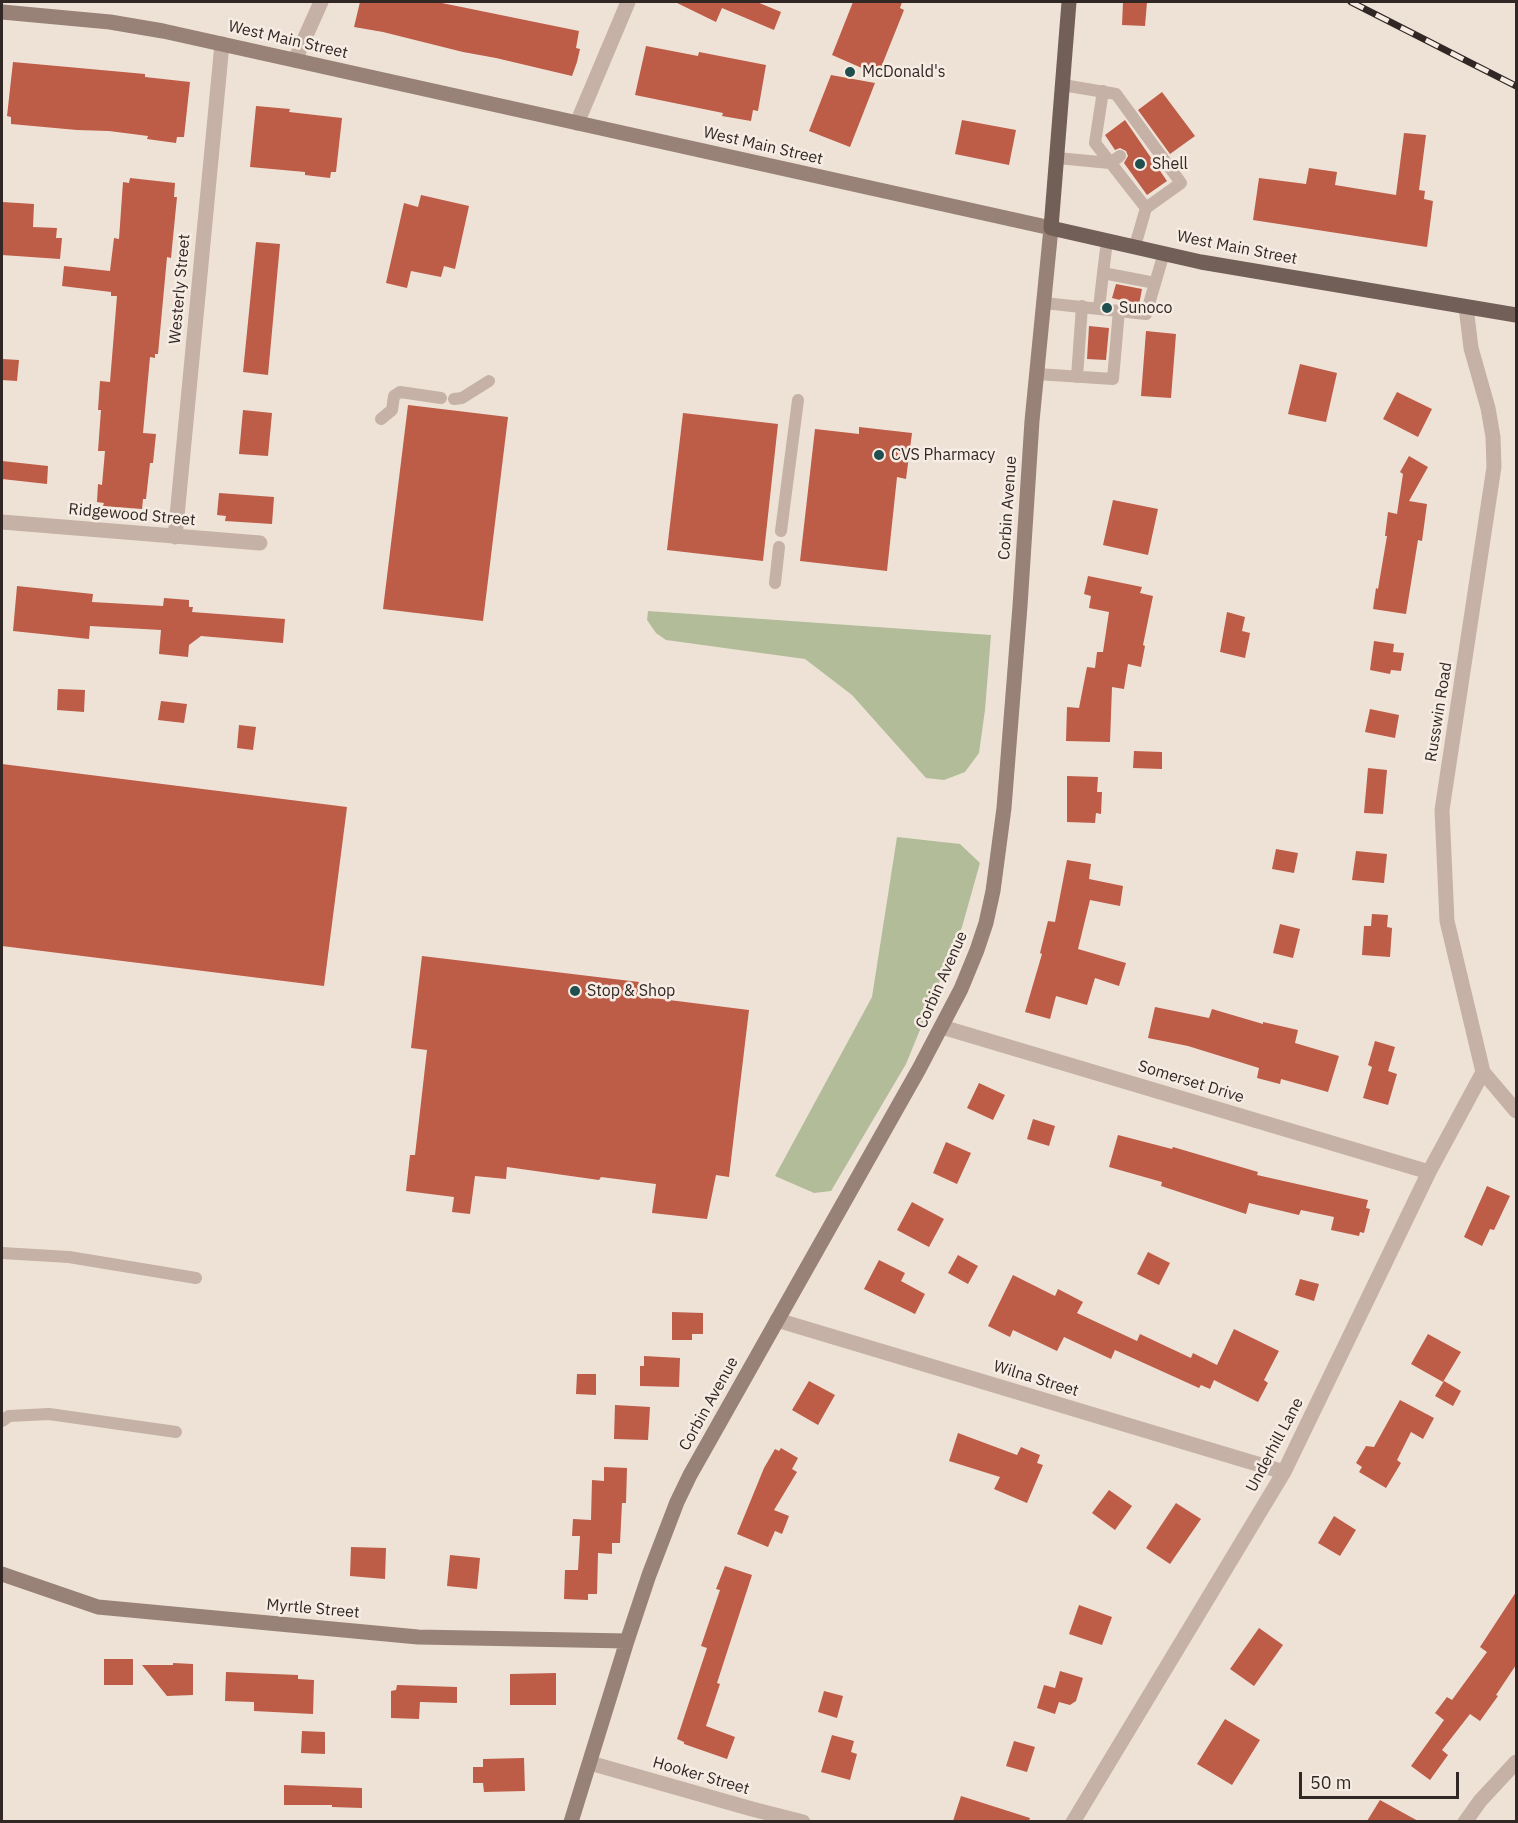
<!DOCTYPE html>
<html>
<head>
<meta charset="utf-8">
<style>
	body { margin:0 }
	#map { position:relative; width:1518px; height:1823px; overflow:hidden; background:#eee2d7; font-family:"IBM Plex Sans",sans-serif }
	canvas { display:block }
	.frame { position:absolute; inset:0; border:3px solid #312825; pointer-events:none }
	.scale { position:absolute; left:1299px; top:1772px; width:160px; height:27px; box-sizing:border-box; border:3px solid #312825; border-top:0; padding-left:8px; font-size:18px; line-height:21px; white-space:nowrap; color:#312825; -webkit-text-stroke:4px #f7ece3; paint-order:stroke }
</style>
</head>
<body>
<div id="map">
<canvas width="1518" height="1823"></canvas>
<div class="frame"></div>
<div class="scale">50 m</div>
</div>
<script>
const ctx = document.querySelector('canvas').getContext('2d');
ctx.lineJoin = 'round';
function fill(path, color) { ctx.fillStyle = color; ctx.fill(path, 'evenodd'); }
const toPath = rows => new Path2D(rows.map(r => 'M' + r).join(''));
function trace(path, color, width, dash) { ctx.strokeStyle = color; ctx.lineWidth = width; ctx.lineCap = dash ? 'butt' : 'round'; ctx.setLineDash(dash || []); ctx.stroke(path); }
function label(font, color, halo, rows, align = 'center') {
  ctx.font = font + ' "IBM Plex Sans",sans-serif'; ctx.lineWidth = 5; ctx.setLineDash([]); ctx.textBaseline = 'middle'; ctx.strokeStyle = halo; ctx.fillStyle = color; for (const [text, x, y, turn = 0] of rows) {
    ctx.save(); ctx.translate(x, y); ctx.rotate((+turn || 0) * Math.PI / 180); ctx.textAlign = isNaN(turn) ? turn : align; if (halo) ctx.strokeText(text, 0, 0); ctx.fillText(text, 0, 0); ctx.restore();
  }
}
const green = toPath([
	[648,611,991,635,985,710,979,753,965,772,944,780,926,778,852,695,805,659,666,640,656,633,647,620],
	[897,837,960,844,980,863,962,927,906,1064,831,1191,814,1193,775,1176,872,997]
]);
const building = toPath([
	[360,2,437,2,579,31,576,48,580,49,577,62,572,76,496,58,463,52,383,32,354,27],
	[675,2,757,2,781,12,774,30,722,8,716,22],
	[853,2,902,2,900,8,904,10,878,75,832,55],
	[1123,2,1147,2,1145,26,1122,25],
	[646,46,698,56,699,52,766,65,758,111,753,110,751,121,722,116,723,113,635,95],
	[13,62,145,74,145,77,190,82,184,137,177,137,176,143,147,139,148,136,109,131,77,130,11,124,11,117,7,116],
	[831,75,875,83,850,147,809,131],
	[1162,92,1195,136,1170,154,1138,110],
	[256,106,290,109,289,112,342,118,336,172,331,172,330,178,305,175,305,172,250,167],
	[962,120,1016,130,1009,165,955,154],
	[1125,120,1167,181,1147,195,1124,163,1128,156,1126,151,1120,148,1115,150,1105,135],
	[1404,133,1426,135,1419,190,1425,191,1424,199,1433,201,1427,247,1253,220,1259,178,1306,184,1309,168,1337,172,1335,185,1396,195],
	[130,178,175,183,174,197,177,197,171,258,167,257,158,354,155,354,155,358,150,357,143,433,156,434,153,463,150,463,146,499,143,499,142,509,103,506,104,503,97,502,98,484,102,485,105,451,98,451,101,410,98,410,100,381,110,382,117,296,111,296,111,292,62,286,64,266,110,271,114,238,119,239,123,182,129,183],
	[421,195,469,206,455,269,444,266,441,277,411,271,407,288,386,283,404,203,418,207],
	[2,202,34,204,33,227,57,228,56,238,62,238,60,259,2,255],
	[256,242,280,244,268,375,243,372],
	[1116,284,1142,289,1139,305,1112,298],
	[1089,326,1109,328,1106,360,1087,359],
	[1146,331,1176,334,1171,398,1141,396],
	[2,359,19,360,17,381,2,380],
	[1300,364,1337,373,1326,422,1288,414],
	[1397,392,1432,409,1418,437,1383,419],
	[408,405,508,417,483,621,383,609],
	[243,410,272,413,268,456,239,454],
	[683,413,778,424,763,561,667,550],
	[859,427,912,433,906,479,897,477,887,571,800,561,815,429,859,434],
	[1409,456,1428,467,1409,501,1427,504,1422,541,1418,540,1406,614,1373,609,1376,588,1378,589,1387,536,1385,536,1388,512,1397,514,1403,474,1400,472],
	[2,461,48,466,47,484,2,479],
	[219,493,274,497,272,524,225,521,226,516,217,515],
	[1113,500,1158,509,1148,555,1103,545],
	[1088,576,1142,587,1140,593,1153,596,1143,645,1145,646,1141,667,1128,664,1124,689,1112,687,1110,742,1066,741,1067,707,1079,708,1087,667,1095,668,1097,652,1103,652,1109,612,1089,608,1091,596,1084,594],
	[17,586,93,594,92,602,163,606,164,598,189,600,189,607,193,607,192,612,285,619,283,643,201,636,189,645,188,657,159,654,161,630,90,626,89,639,13,631],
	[1227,612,1245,617,1242,631,1250,633,1245,658,1220,652],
	[1374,641,1394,644,1393,652,1404,653,1401,671,1391,670,1390,674,1370,670],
	[58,689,85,690,84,712,57,710],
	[161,701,187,704,184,723,158,720],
	[1370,709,1399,715,1395,738,1365,732],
	[239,725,256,727,253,750,237,748],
	[1134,751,1162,752,1162,769,1133,768],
	[2,764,347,807,324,986,2,946],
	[1368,768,1387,770,1383,814,1364,813],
	[1067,776,1098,777,1097,792,1102,792,1101,814,1096,813,1095,823,1067,822],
	[1276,849,1298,853,1294,873,1272,869],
	[1356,851,1387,854,1384,883,1352,880],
	[1067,860,1091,864,1089,879,1123,886,1120,906,1090,900,1078,949,1126,963,1119,986,1095,978,1087,1005,1056,996,1050,1019,1025,1012,1042,954,1040,953,1048,921,1055,922],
	[1372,914,1388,915,1387,927,1392,928,1390,957,1362,955,1364,926,1371,926],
	[1280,924,1300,929,1293,958,1273,953],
	[422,956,639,982,637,996,749,1010,729,1177,716,1175,707,1219,652,1213,656,1184,601,1177,599,1180,507,1167,506,1179,475,1176,470,1214,452,1212,454,1197,406,1191,410,1155,415,1155,427,1050,411,1048],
	[1155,1007,1209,1018,1212,1009,1263,1024,1263,1022,1298,1030,1295,1043,1339,1056,1328,1092,1281,1079,1280,1084,1257,1078,1259,1068,1188,1046,1148,1038],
	[1375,1041,1395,1047,1388,1071,1397,1074,1388,1105,1363,1098,1372,1067,1368,1065],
	[979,1083,1005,1095,993,1120,967,1108],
	[1033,1119,1055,1126,1049,1146,1027,1139],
	[1118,1135,1172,1149,1173,1147,1258,1172,1257,1175,1368,1200,1366,1208,1370,1209,1364,1233,1360,1232,1359,1236,1331,1230,1334,1217,1301,1210,1299,1215,1249,1203,1246,1214,1161,1186,1162,1182,1109,1167],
	[946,1142,971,1153,957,1184,933,1173],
	[1487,1186,1510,1196,1494,1230,1490,1229,1482,1246,1464,1237],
	[912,1202,944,1219,929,1247,897,1230],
	[1148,1252,1170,1263,1159,1285,1137,1274],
	[958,1255,978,1266,968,1284,948,1273],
	[879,1260,905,1273,901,1281,925,1294,915,1314,864,1289],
	[1013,1275,1055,1296,1058,1289,1083,1302,1077,1313,1137,1341,1140,1334,1191,1358,1193,1353,1217,1365,1234,1329,1279,1351,1264,1380,1268,1383,1258,1402,1214,1380,1210,1389,1201,1385,1199,1388,1115,1350,1111,1359,1064,1337,1057,1351,1013,1330,1010,1337,988,1326],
	[1300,1279,1319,1284,1314,1301,1295,1295],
	[672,1312,703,1313,703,1334,692,1334,692,1340,672,1340],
	[1428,1334,1461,1352,1443,1382,1411,1364],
	[644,1356,680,1358,679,1387,640,1386,640,1366,644,1366],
	[577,1374,596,1374,596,1395,576,1394],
	[809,1381,835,1395,818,1425,792,1410],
	[1444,1381,1461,1391,1453,1406,1435,1396],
	[1400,1400,1434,1418,1423,1439,1411,1432,1397,1460,1401,1463,1386,1488,1359,1472,1362,1467,1356,1463,1366,1446,1374,1447],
	[615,1405,650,1407,648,1440,614,1439],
	[958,1433,1017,1455,1021,1447,1040,1455,1037,1463,1043,1465,1027,1503,994,1489,1000,1477,949,1461],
	[781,1448,798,1458,792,1469,797,1472,774,1510,789,1516,782,1534,775,1531,768,1547,737,1534,764,1468,775,1449,779,1451],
	[604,1467,627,1468,626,1503,622,1503,620,1543,612,1543,612,1554,598,1553,597,1594,588,1594,588,1600,564,1599,565,1570,578,1570,580,1536,572,1536,573,1519,591,1520,592,1480,604,1481],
	[1109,1490,1132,1506,1115,1530,1092,1513],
	[1176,1503,1201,1519,1170,1564,1146,1548],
	[1334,1516,1356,1530,1340,1556,1318,1543],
	[351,1547,386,1548,385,1579,350,1576],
	[450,1555,480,1558,477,1589,447,1586],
	[725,1566,752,1575,717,1683,720,1684,706,1726,735,1737,727,1759,684,1744,684,1742,677,1739,707,1648,701,1646,720,1590,716,1589],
	[1516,1592,1516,1665,1496,1695,1498,1696,1480,1721,1470,1714,1442,1750,1448,1755,1430,1780,1411,1766,1444,1720,1435,1713,1447,1697,1452,1700,1487,1652,1480,1647],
	[1079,1605,1112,1617,1102,1645,1069,1634],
	[1259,1628,1283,1645,1254,1686,1230,1669],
	[104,1659,133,1659,133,1685,104,1685],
	[173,1663,193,1664,193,1695,167,1696,142,1665,173,1665],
	[1060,1671,1083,1678,1076,1701,1070,1705,1059,1702,1055,1714,1037,1708,1044,1685,1055,1688],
	[226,1672,298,1675,298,1679,314,1680,313,1714,254,1711,254,1702,225,1701],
	[556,1673,556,1705,510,1705,510,1674],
	[397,1685,457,1687,457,1703,420,1702,419,1719,391,1718,391,1691,396,1690],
	[824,1691,843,1696,837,1718,818,1712],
	[1225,1719,1260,1740,1232,1785,1197,1764],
	[302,1731,325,1732,325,1754,301,1753],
	[832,1735,854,1741,851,1752,857,1754,850,1780,821,1772],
	[1014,1741,1035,1747,1027,1772,1006,1766],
	[524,1758,525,1791,484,1792,483,1783,473,1783,473,1767,483,1767,483,1759],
	[284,1785,362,1788,362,1808,332,1807,332,1805,284,1805],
	[961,1796,1030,1818,1029,1821,953,1821],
	[1380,1800,1418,1821,1367,1821]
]);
const lane = toPath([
	[1063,85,1116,94,1181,183,1146,208,1135,246],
	[1103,91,1095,143,1146,208],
	[1057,158,1110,163,1120,156],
	[1103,273,1107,241],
	[1044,303,1146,314,1164,253],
	[1099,308,1103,273,1155,283],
	[1037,374,1113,379,1119,310],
	[1077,377,1082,306],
	[454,399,462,398,489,381],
	[381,419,392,410,394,396,400,392,441,398],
	[781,531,798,400],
	[775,583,779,547],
	[2,1253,69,1257,196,1278],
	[2,1421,9,1416,49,1414,176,1432]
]);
const street = toPath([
	[295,60,321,2],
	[577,123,628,2],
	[1466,307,1471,348,1488,408,1493,437,1494,467,1442,810,1447,921,1483,1072,1516,1111],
	[2,522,260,543],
	[175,537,222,44],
	[942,1027,1429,1172],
	[777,1320,1284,1472],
	[590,1763,752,1809,803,1822],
	[1073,1822,1284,1472,1429,1172,1483,1072],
	[1465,1822,1480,1801,1516,1762]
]);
const secondary = toPath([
	[2,12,110,22,163,31,1051,228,1032,421,1020,606,1004,808,993,891,986,923,977,950,961,989,919,1069,690,1475,677,1502,649,1575,627,1641,571,1822],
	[2,1574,98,1607,418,1637,627,1641]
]);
const primary = toPath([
	[1069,2,1051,228,1201,262,1516,315]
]);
const rail = toPath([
	[1351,2,1516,86]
]);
const markers = [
	[850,72,6,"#1f4f4f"],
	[1140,164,6,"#1f4f4f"],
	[1107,308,6,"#1f4f4f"],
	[879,455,6,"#1f4f4f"],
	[575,991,6,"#1f4f4f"]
];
const streetNames = [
	["West Main Street",288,40,13],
	["West Main Street",763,146,13],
	["West Main Street",1237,248,11],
	["Westerly Street",180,289,-85],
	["Corbin Avenue",1008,508,-86],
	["Ridgewood Street",132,515,5],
	["Russwin Road",1439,712,-81],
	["Corbin Avenue",942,980,-66],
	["Somerset Drive",1191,1082,17],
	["Wilna Street",1036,1379,17],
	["Corbin Avenue",709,1404,-61],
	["Underhill Lane",1275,1445,-62],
	["Myrtle Street",313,1609,5],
	["Hooker Street",701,1776,16]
];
const poiNames = [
	["McDonald's",862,72],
	["Shell",1152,164],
	["Sunoco",1119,308],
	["CVS Pharmacy",891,455],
	["Stop & Shop",587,991]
];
fill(green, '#b2bc99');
fill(building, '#bd5c47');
trace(lane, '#c5b1a5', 12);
trace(street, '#c5b1a5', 15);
trace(secondary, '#988176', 15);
trace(primary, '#725f57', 15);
trace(rail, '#312825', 7);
trace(rail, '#f7ece3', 4.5, [14]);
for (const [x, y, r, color] of markers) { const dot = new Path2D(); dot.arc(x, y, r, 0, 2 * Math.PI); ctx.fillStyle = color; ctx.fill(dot); trace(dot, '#f7ece3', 2); }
label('16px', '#312825', '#f7ece3', streetNames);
label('16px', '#312825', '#f7ece3', poiNames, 'left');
</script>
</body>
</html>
